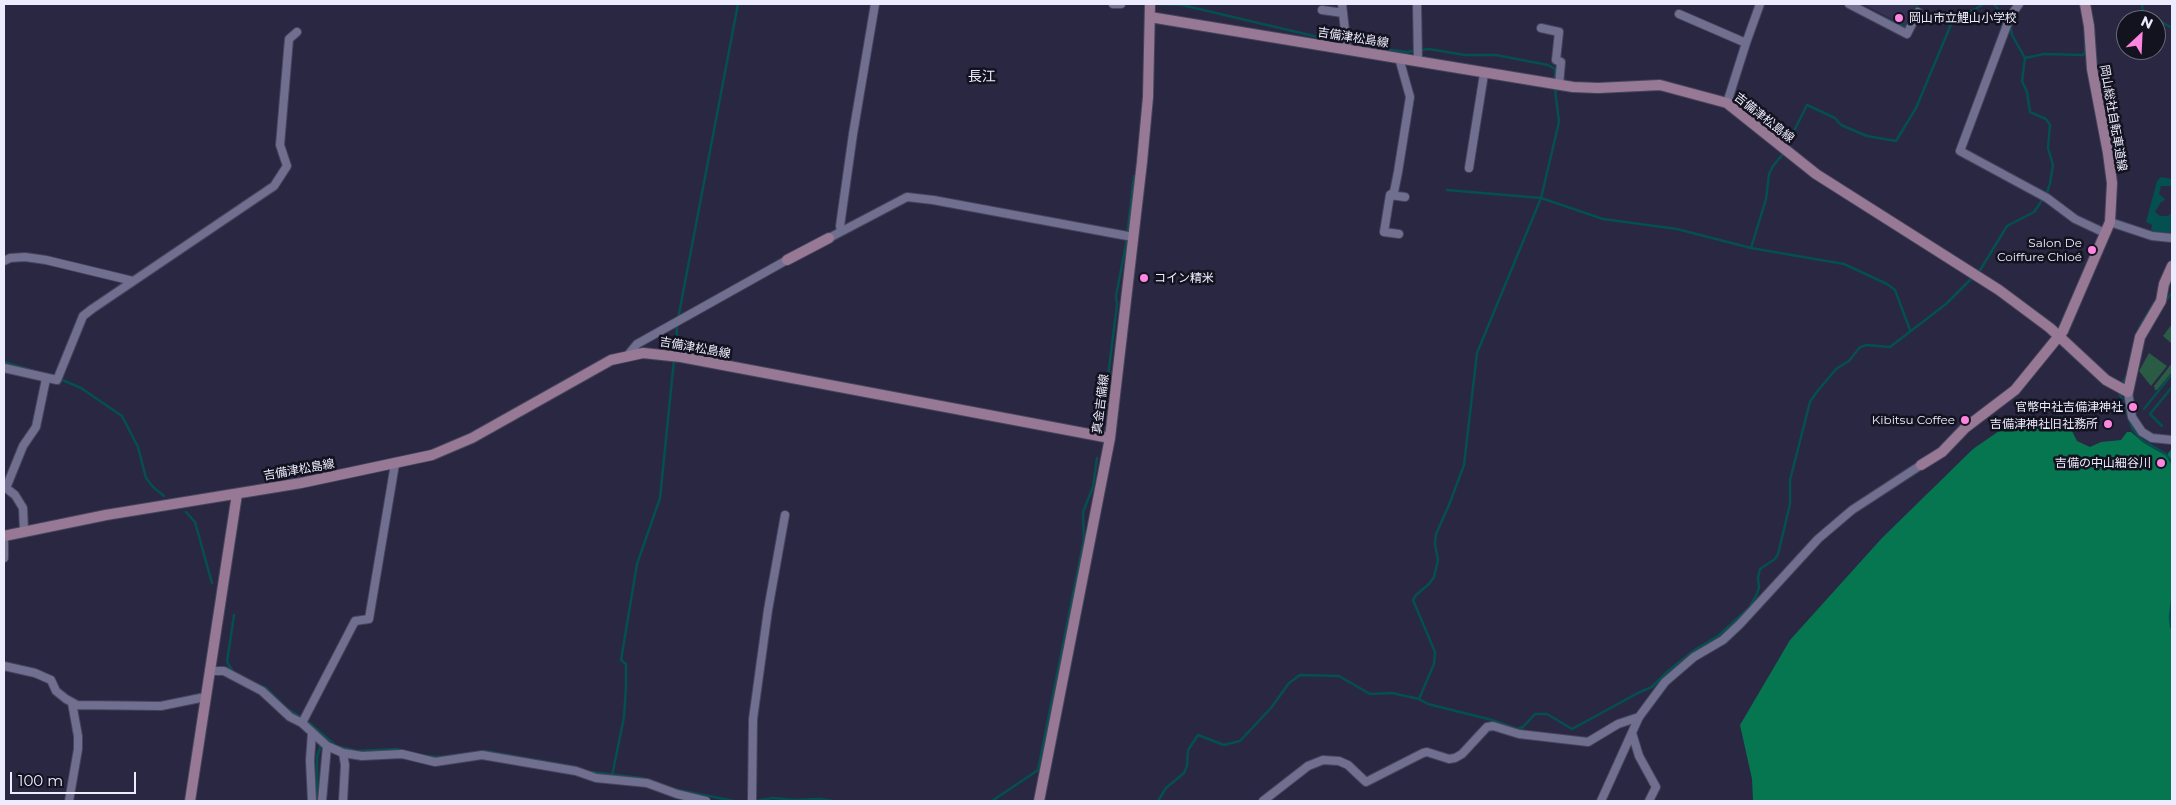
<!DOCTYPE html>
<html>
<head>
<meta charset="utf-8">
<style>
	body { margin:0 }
	#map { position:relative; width:2176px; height:805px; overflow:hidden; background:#2a2743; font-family:Montserrat,sans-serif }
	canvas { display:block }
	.frame { position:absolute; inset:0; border:5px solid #edecff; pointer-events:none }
	.north { position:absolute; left:2116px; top:10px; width:50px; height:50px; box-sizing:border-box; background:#13121f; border:1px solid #6a6979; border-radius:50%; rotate:25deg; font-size:14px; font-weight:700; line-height:20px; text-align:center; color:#edecff }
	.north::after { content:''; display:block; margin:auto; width:18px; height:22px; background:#fe85e0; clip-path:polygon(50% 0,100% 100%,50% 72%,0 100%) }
	.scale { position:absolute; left:10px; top:772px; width:126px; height:22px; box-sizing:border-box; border:2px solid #edecff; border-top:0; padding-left:6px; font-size:15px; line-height:18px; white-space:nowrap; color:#edecff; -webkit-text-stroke:4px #13121f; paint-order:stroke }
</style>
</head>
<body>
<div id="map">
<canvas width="2176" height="805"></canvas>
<div class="frame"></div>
<div class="north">N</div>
<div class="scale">100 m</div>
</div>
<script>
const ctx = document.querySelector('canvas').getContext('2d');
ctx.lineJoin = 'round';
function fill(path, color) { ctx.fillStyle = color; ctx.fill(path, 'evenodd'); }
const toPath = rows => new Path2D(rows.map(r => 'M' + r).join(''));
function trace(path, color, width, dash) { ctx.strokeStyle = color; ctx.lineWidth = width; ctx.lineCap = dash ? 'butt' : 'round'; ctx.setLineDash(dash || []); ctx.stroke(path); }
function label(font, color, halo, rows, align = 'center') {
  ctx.font = font + ' Montserrat,"Noto Sans JP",sans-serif'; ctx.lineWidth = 5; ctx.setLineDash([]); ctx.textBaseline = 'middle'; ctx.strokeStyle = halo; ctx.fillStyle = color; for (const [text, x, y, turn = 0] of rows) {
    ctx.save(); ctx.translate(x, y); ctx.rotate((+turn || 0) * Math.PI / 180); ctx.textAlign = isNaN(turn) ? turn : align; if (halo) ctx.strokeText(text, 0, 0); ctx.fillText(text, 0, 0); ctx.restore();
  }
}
const built = toPath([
	[1863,4,1917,4,1905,26]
]);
const green = toPath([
	[2172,324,2172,344,2163,336],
	[2149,353,2167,366,2151,386,2139,371],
	[2172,363,2172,372,2157,390,2155,390,2154,386]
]);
const forest = toPath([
	[2059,420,2067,421,2077,441,2090,447,2101,442,2121,440,2127,432,2131,432,2144,443,2165,455,2167,455,2172,448,2172,801,1753,801,1752,779,1740,725,1790,640,1882,538,1973,449,1999,431]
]);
const water = toPath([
	[2161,177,2172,179,2172,186,2161,186,2159,194,2164,198,2165,200,2161,202,2155,212,2160,216,2168,216,2172,212,2172,233,2151,231,2152,225,2146,222,2157,181]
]);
const stream = toPath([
	[1159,4,1182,5,1352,45,1407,52,1429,49,1465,55,1496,55,1548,65,1555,69,1555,80],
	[1857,4,1869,10],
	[1994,4,2006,19],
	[2142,4,2143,14,2147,20],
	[1880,16,1905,27,1908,24],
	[1911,19,1918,4],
	[2156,21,2160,21,2172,28],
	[2010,24,2012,35,2025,58],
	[1787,145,1807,105,1835,118,1841,125,1867,136,1896,141,1916,108,1952,22,1984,4],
	[1447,190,1541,198,1603,219,1677,229,1751,248,1844,264,1887,284,1895,290,1910,330],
	[1751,248,1766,199,1769,174,1773,166,1783,154],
	[1979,272,2007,226,2034,212,2047,193,2050,183,2053,165,2048,148,2050,125,2046,119,2030,112,2027,92,2022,81,2025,58,2044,54,2083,55,2085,53,2085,37],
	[2164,303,2172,293],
	[678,319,738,4],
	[676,350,677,325],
	[2131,357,2139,328,2154,303],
	[4,362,41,373],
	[60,379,81,388,122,416,138,447,146,478,153,487,164,496],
	[2122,384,2127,375],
	[2119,392,2133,430,2142,440,2166,454,2172,463],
	[1104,408,1117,305,1116,296,1126,244,1134,176],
	[2144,409,2172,374],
	[2162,426,2150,414,2172,387],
	[186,512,195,522,212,583],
	[2171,627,2170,617,2172,600],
	[234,673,227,662,234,615],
	[252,682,266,688,286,708,307,721,336,746,357,751,397,749,408,752],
	[1419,699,1428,704,1492,720,1517,729,1523,727,1535,714,1547,714,1572,729,1638,693,1652,687,1668,671,1696,649,1718,636,1749,608,1756,596,1759,588,1758,578,1760,569,1775,559,1778,554,1790,504,1790,480,1810,402,1816,393,1836,369,1849,361,1860,347,1867,345,1890,347,1946,304,1973,277],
	[425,756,440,757,485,751,576,767],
	[590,772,642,778,661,784],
	[612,776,624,717,626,686,626,664,621,660,637,564,660,498,674,360],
	[673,789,734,801],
	[317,801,317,757,322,742],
	[755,801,773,798,793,800,820,799,833,801],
	[992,801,1038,770,1084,539,1083,512,1093,487,1097,458],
	[1158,801,1166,788,1184,773,1187,766,1188,750,1198,735,1224,745,1240,741,1271,708,1289,683,1300,675,1339,676,1370,694,1392,693,1419,699,1434,664,1435,652,1413,600,1416,595,1429,584,1434,577,1438,560,1435,544,1436,534,1449,505,1464,465,1477,353,1541,198,1559,122,1555,89]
]);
const street = toPath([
	[1113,4,1121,4],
	[1342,4,1347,49],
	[1417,4,1418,61],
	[1849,4,1907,34,1918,12],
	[2019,4,2010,17,1960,151,2047,198,2075,219,2105,233],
	[1322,10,1343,13],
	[1679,14,1746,43],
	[1541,28,1559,32,1556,60,1561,62,1559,85],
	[1727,103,1746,43,1760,4],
	[1469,168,1484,74],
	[1390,195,1405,197],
	[2110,222,2152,236,2172,238],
	[841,230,840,226,853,134,875,4],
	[1399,234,1384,232,1390,195,1394,192,1398,172,1410,97,1399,58],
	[829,238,907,197,933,200,1133,237],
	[4,261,10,258,25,257,46,260,133,281],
	[628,355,637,344,787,260],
	[4,368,57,380,83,316,92,309,274,186,287,166,280,145,289,39,297,32],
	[2128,392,2132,417,2142,432,2152,438,2172,440],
	[24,531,23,508,15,495,6,488,23,446,36,427,46,379],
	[4,542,4,558],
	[4,666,35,673,51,680,56,691,66,699,77,705,161,706,205,697],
	[209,671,224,671,262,691,290,717,302,723,327,746,343,753,362,756,402,754,435,762,482,755,576,771,596,778,647,783,677,794,706,801],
	[302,723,355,621,369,619,395,464],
	[312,733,310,760,312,801],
	[1632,733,1639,756,1656,787,1649,801],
	[69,801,78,749,78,736,72,703],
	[322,801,327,746],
	[343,801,345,765,343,753],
	[752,801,753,719,768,610,785,515],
	[1263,801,1308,766,1323,760,1339,761,1348,765,1366,782,1423,753,1427,752,1449,759,1455,758,1462,754,1487,727,1493,726,1519,734,1588,742,1618,724,1639,717],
	[1601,801,1639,717,1665,682,1694,657,1723,640,1740,624,1818,539,1852,510,1921,465]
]);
const secondary = toPath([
	[1150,17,1573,87,1598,88,1660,85,1727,103,1816,174,1999,290,2050,328,2106,380,2128,392,2140,337,2161,301,2164,284,2172,266],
	[787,260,829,238],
	[1921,465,1942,452,1965,428,2015,390,2063,331,2110,222,2112,183,2108,153,2092,69,2089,26,2085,4],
	[4,536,106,515,301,483,432,455,472,438,611,360,643,353,681,357,1110,438],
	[190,801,237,494],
	[1039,801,1110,438,1142,162,1148,97,1150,4]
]);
const markers = [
	[1899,18,5,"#fe85e0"],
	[2092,250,5,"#fe85e0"],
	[1144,278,5,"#fe85e0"],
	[2133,407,5,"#fe85e0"],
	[1965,420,5,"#fe85e0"],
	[2108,424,5,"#fe85e0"],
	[2161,463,5,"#fe85e0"]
];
const poiNames = [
	["岡山市立鯉山小学校",1909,18,"left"],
	["Salon De",2082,243],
	["Coiffure Chloé",2082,257],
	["コイン精米",1154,278,"left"],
	["官幣中社吉備津神社",2123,407],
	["Kibitsu Coffee",1955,420],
	["吉備津神社旧社務所",2098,424],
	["吉備の中山細谷川",2151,463]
];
const streetNames = [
	["吉備津松島線",1353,38,9],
	["吉備津松島線",1764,118,38],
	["岡山総社自転車道線",2113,118,80],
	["吉備津松島線",695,348,10],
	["真金吉備線",1101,404,-83],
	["吉備津松島線",299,470,-10]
];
const neighbourhoodNames = [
	["長江",982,77]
];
fill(built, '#353153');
fill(green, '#295b45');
fill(forest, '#057650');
fill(water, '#044f50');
trace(stream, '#044f50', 2.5);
trace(street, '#47455c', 10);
trace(secondary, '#47455c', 12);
trace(street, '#706f8f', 8);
trace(secondary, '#977996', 10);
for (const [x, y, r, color] of markers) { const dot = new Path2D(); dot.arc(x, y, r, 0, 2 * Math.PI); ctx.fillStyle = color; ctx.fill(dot); trace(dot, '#13121f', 2); }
label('12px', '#edecff', '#13121f', poiNames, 'right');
label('12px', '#edecff', '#13121f', streetNames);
label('14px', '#edecff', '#13121f', neighbourhoodNames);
</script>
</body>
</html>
